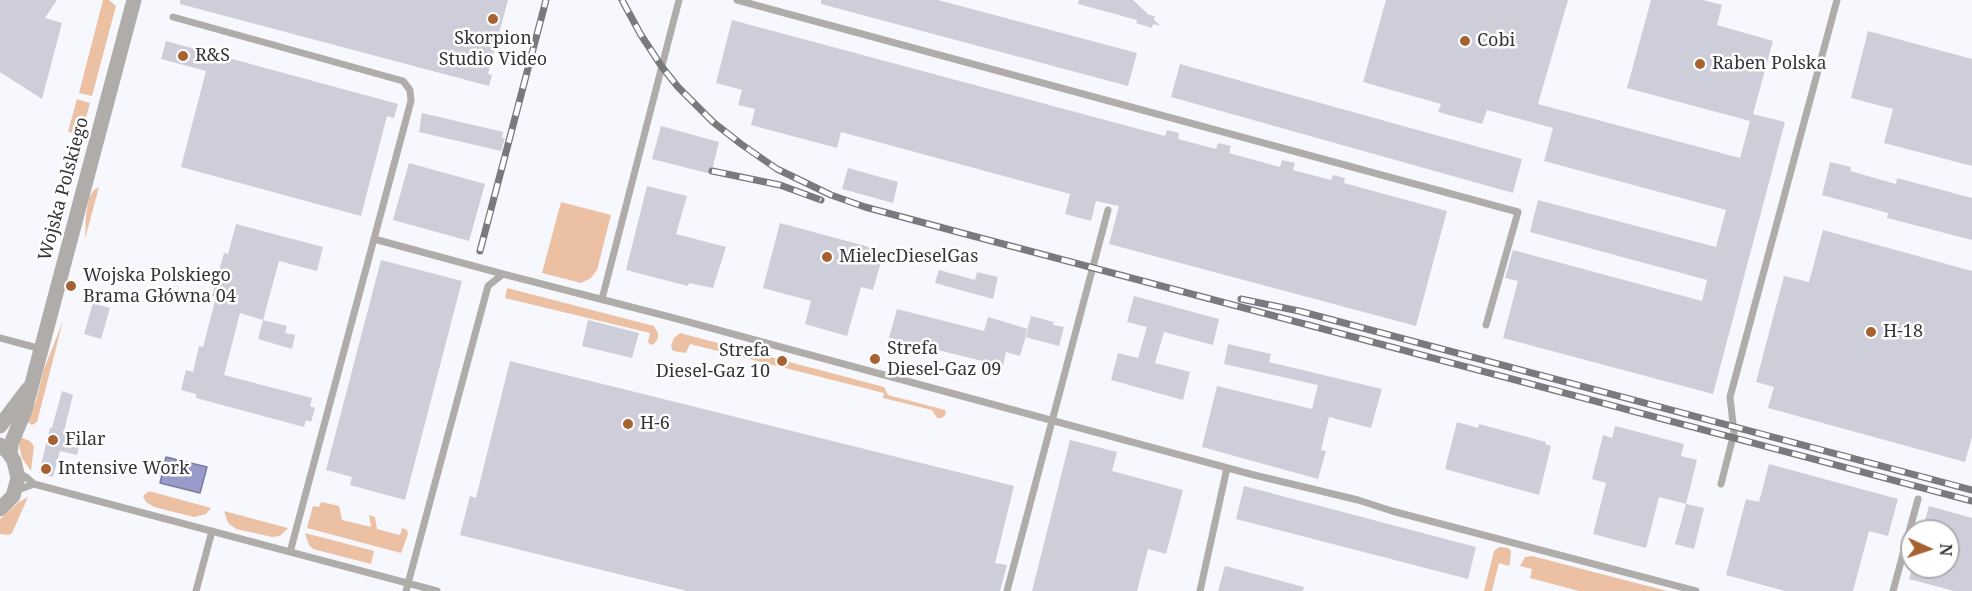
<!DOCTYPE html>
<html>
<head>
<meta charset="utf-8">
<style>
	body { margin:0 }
	#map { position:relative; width:1972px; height:591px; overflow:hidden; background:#f7f8fe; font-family:"Noto Serif",serif }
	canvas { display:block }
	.north { position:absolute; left:1900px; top:519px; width:60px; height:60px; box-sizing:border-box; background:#fff; border:2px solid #aeaeb0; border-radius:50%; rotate:93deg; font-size:16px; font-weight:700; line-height:24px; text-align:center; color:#353539 }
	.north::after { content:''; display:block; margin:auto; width:21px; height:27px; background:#a66331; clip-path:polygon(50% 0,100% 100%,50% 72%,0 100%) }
</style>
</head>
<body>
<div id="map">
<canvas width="1972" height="591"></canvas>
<div class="north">N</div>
</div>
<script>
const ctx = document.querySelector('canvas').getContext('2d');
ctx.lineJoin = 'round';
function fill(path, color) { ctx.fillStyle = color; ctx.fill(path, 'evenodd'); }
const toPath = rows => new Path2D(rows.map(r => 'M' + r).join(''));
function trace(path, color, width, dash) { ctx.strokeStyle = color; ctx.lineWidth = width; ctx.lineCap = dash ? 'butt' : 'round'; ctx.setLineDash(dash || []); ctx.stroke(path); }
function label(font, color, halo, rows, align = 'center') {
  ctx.font = font + ' "Noto Serif",serif'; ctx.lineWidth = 5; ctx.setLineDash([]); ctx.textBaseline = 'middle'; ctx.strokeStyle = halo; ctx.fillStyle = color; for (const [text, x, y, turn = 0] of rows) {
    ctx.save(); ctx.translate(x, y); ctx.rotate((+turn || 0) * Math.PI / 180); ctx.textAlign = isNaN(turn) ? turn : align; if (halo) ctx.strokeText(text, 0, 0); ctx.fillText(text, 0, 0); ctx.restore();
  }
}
const green = toPath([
	[103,0,109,0,116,6,92,96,79,93],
	[77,99,90,103,82,132,74,133,68,132],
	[99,187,85,239,86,215,89,198,94,190],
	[561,202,611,215,597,270,591,278,581,283,542,273],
	[507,288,654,326,658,333,658,338,654,344,651,345,648,342,650,333,505,298],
	[63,321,37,422,32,425,27,422,36,401,44,369],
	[680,333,884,387,888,395,945,410,946,414,942,418,937,418,932,410,883,398,884,393,690,344,686,353,673,351,671,346,674,338],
	[20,437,30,441,34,446,31,471,22,458,19,446],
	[149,491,211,508,206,514,194,517,154,507,146,502,143,496],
	[28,497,12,533,9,535,0,534,0,519,19,502],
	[321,502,339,506,342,520,371,527,369,515,375,517,377,529,400,535,402,528,407,530,408,534,401,553,307,528,313,506,319,507],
	[224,511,288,528,280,536,272,537,236,529,228,523],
	[305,533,374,551,371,564,313,549,309,545],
	[1499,547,1508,548,1511,551,1510,563,1509,566,1499,563,1492,591,1484,591,1494,551],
	[1532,556,1667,591,1579,591,1530,578,1532,569,1520,566,1525,557]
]);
const water = toPath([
	[166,457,207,467,200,493,160,483,166,457]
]);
const building = toPath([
	[0,0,57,0,45,18,62,23,42,99,0,72],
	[180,0,508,0,488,74,492,75,489,86,180,4],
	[821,0,938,0,1137,53,1128,86,821,4],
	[1079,0,1133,0,1149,15,1155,16,1154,20,1161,26,1153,24,1152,28,1136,23,1137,20,1078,4],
	[1386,0,1568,0,1538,104,1740,158,1750,121,1627,88,1651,0,1703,0,1722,5,1717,25,1773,41,1753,114,1785,122,1713,394,1503,338,1518,281,1505,278,1513,250,1702,301,1707,280,1530,232,1538,200,1716,247,1726,210,1544,161,1553,128,1487,110,1482,124,1438,112,1441,104,1363,82],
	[732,20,1165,136,1167,130,1179,133,1178,139,1216,149,1218,143,1231,146,1229,153,1280,167,1282,160,1295,163,1293,170,1331,180,1333,175,1345,178,1344,183,1447,211,1416,326,1109,244,1119,206,1096,201,1091,221,1065,214,1070,194,841,132,837,148,751,125,755,109,738,105,742,90,716,83],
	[1868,31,1972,59,1972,166,1884,143,1893,109,1851,98],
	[166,41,398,104,394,118,387,116,361,216,181,167,206,71,161,59],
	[1180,64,1522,159,1513,193,1171,97],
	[422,113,503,132,502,138,505,138,501,151,419,132],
	[661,126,719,142,711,174,652,159],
	[1830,162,1851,167,1850,171,1896,184,1897,178,1972,198,1972,240,1887,218,1888,213,1822,195],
	[409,163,485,184,469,241,393,220],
	[848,168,898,182,893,203,842,189],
	[647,186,687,196,676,234,726,247,713,288,689,283,688,286,626,270],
	[780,223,884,251,873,290,861,287,847,336,805,324,811,301,763,288],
	[236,224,323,247,317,271,279,261,263,320,240,313,224,375,312,398,310,406,315,408,311,422,306,420,304,427,196,398,196,394,181,390,186,370,193,372,199,346,203,347,216,297,212,296,224,253,228,254],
	[1823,230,1972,271,1972,437,1965,462,1768,408,1774,387,1756,382,1784,276,1809,282],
	[381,260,462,281,405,500,350,485,352,477,326,470],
	[939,270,975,280,977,272,998,277,993,299,935,283],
	[1134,296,1219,319,1213,345,1164,332,1155,363,1190,372,1183,400,1111,380,1118,353,1138,358,1147,327,1127,322],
	[93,303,110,308,101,339,84,334],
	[897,309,984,331,988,317,1028,329,1020,356,1006,352,1003,366,889,338],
	[1031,316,1054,322,1053,325,1064,327,1059,346,1025,337],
	[263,320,287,326,285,333,295,335,292,349,258,339],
	[588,320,639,333,632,358,582,346],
	[1228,344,1271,354,1269,362,1382,389,1371,428,1329,417,1321,450,1326,451,1318,479,1202,447,1217,386,1312,409,1318,385,1224,364],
	[510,361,1014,486,995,563,1007,565,1000,591,687,591,460,535,470,496,476,498],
	[62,391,73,395,64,431,82,436,77,455,60,451,53,477,39,473,50,428,52,428],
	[1457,422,1478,428,1479,424,1546,442,1545,444,1551,446,1539,495,1445,469],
	[1615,426,1684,444,1681,456,1697,460,1686,504,1659,497,1646,548,1593,534,1606,483,1592,479,1603,435,1612,438],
	[1070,440,1117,452,1112,471,1183,490,1166,554,1148,549,1137,591,1032,591],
	[1769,464,1898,499,1888,536,1869,531,1853,591,1785,591,1726,575,1746,499,1759,502],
	[1244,486,1476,547,1468,579,1236,519],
	[1686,504,1704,508,1694,549,1675,544],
	[1929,506,1972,518,1972,591,1954,591,1909,579,1913,567,1948,567,1948,531,1922,531],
	[1225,566,1304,587,1303,591,1218,591]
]);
const service = toPath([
	[737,0,1518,212,1486,325],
	[173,17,403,81,410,90,411,101,290,552],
	[374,239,503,274],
	[602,299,679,0],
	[0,338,41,349],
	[17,472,26,477,34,484,437,591],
	[1721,484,1734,433,1730,397,1837,0],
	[15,491,34,484],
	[196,591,212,531],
	[406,591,488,286,503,274,670,317,1250,474,1358,500,1392,511,1696,591],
	[1007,591,1108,210],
	[1200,591,1227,468],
	[1893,591,1918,499]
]);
const tertiary = toPath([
	[0,426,28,389],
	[0,445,9,453,14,461,18,478,13,496,0,509],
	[10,455,11,444,25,410,134,0]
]);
const rail = toPath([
	[622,0,641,35,662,67,678,87,713,122,741,144,777,169,831,195,865,207,958,232,1972,501],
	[712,171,780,185,821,200],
	[480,251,546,0],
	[1241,299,1299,311,1972,490]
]);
const markers = [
	[493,19,6,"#a66331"],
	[1465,41,6,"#a66331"],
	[183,56,6,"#a66331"],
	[1700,64,6,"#a66331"],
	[827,257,6,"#a66331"],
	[71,286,6,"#a66331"],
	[1871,332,6,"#a66331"],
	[875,359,6,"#a66331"],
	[782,361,6,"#a66331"],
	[628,424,6,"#a66331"],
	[53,440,6,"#a66331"],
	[46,469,6,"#a66331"]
];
const poiNames = [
	["Skorpion",493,39,"center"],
	["Studio Video",493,60,"center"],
	["Cobi",1477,41],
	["R&S",195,56],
	["Raben Polska",1712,64],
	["MielecDieselGas",839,257],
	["Wojska Polskiego",83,276],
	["Brama Główna 04",83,297],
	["H-18",1883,332],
	["Strefa",887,349],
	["Diesel-Gaz 09",887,370],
	["Strefa",770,351,"right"],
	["Diesel-Gaz 10",770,372,"right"],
	["H-6",640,424],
	["Filar",65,440],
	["Intensive Work",58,469]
];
const streetNames = [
	["Wojska Polskiego",64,189,-75]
];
fill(green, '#ebc0a3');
fill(water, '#999bcb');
trace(water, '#7b7c9f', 1.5);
fill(building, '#cdced9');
trace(service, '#b0aca9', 7);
trace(tertiary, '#b0aca9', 15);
trace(rail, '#797a7e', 7);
trace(rail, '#fff', 4.5, [14]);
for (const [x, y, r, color] of markers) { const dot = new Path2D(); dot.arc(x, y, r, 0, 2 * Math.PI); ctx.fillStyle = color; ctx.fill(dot); trace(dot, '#fff', 2); }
label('18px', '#353539', '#fff', poiNames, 'left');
label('18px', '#353539', '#fff', streetNames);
</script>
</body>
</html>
